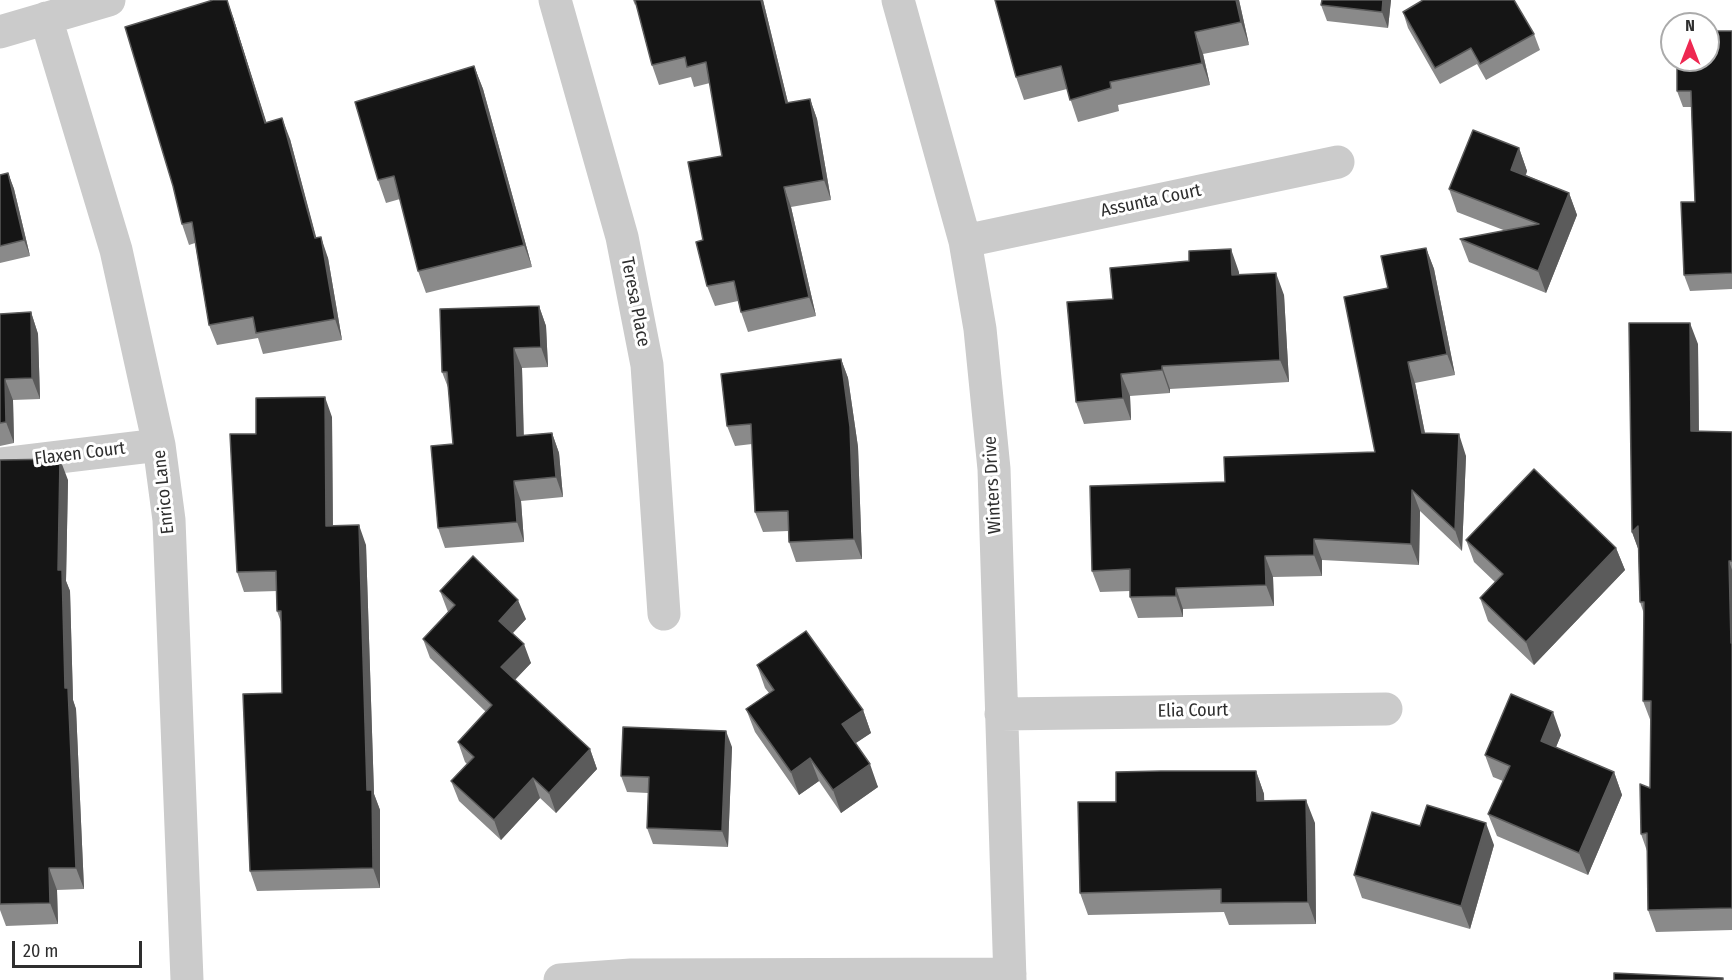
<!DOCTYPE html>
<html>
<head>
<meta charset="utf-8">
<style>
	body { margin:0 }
	#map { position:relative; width:1732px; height:980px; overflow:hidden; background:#fff; font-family:"Fira Sans Condensed",sans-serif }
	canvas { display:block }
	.north { position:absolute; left:1660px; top:12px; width:60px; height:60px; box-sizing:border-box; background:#fff; border:2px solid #ababab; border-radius:50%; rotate:0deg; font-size:16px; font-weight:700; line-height:24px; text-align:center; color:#2e2e2e }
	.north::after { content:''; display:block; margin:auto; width:21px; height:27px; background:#ee2851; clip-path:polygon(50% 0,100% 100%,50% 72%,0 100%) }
	.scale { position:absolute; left:12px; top:941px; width:130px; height:27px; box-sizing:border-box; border:3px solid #2e2e2e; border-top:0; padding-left:8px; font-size:18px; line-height:21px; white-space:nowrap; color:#2e2e2e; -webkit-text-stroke:4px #fff; paint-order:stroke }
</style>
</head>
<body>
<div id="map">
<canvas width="1732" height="980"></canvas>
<div class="north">N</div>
<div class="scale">20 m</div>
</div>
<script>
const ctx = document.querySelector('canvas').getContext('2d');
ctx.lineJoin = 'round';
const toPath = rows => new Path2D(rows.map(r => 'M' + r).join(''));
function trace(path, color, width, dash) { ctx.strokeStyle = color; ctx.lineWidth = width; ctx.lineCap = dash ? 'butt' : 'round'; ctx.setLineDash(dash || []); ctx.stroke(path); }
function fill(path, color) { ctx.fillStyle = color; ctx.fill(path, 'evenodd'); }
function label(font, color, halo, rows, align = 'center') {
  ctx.font = font + ' "Fira Sans Condensed",sans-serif'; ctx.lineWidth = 6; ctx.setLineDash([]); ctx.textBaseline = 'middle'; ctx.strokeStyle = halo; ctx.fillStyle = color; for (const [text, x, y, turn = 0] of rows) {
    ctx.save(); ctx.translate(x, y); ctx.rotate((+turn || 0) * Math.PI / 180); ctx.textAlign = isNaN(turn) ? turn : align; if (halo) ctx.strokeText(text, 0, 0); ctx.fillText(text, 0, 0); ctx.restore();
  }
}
const minor = toPath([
	[555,0,622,237,647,365,664,614],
	[898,0,965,241,980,329,994,469,1010,980],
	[46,18,116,250,159,445,169,520,187,980],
	[0,32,109,0],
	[965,241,1338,162],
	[0,464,159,445],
	[1001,714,1386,709],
	[560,980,631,975,1010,974]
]);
const wall = toPath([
	[633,0,763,0,788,103,810,99,817,119,831,200,791,207,816,316,748,332,741,312,738,301,715,306,707,286,703,240,722,156,710,83,694,87,691,77,659,85,652,65,636,4,635,5],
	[995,0,1239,0,1249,45,1203,54,1210,85,1118,105,1119,111,1078,122,1067,89,1024,100,1016,77],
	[1391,0,1388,28,1327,21,1321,5],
	[1403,12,1534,34,1540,50,1486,80,1477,64,1440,84,1408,28],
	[233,17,266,122,290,139,316,238,328,258,342,340,263,354,258,338,217,345,209,325,195,243,189,245,182,224],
	[1732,31,1732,289,1690,291,1684,275,1695,202,1691,107,1683,107,1677,91],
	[474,66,483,89,532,267,426,293,418,271,400,199,386,203,378,180],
	[1519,148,1527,171,1526,175,1569,193,1577,215,1546,293,1469,262,1460,239,1506,231,1457,212,1449,189],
	[8,173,14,189,30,256,0,263,0,175],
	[1426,248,1434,269,1455,375,1415,383,1425,433,1466,456,1462,551,1420,511,1419,565,1322,560,1322,576,1273,577,1274,606,1183,609,1183,617,1138,618,1130,597,1130,591,1100,592,1092,571,1225,482,1375,452,1388,288],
	[1239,272,1239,275,1284,295,1289,382,1170,389,1170,393,1130,396,1131,420,1084,424,1076,402,1113,299],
	[539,306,546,326,548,367,522,368,524,436,552,433,559,453,563,497,521,501,524,542,445,548,438,528,453,444,449,390,442,372],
	[31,312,38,334,40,399,13,400,14,443,0,446,0,314],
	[1698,344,1699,431,1732,432,1732,930,1656,932,1648,910,1647,851,1641,834,1650,788,1651,722,1643,701,1644,614,1640,602,1638,548,1632,532],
	[841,359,848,378,858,447,862,559,796,562,789,542,788,531,763,532,755,512,752,444,735,446,727,426],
	[332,417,333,526,366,545,374,794,380,810,380,888,257,891,250,871,282,693,281,622,277,611,277,591,244,592,237,572,256,434],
	[0,460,68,480,66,581,70,591,73,700,76,709,84,889,57,890,58,924,6,926,0,910],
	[1466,540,1616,548,1625,570,1534,665,1488,621,1480,598,1495,582,1474,562],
	[440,591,526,619,513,633,531,663,515,680,590,749,597,769,556,813,540,798,501,840,459,801,451,781,467,764,465,762,458,742,486,712,430,658,423,639,448,612],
	[757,665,863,710,871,733,855,743,878,787,841,813,819,781,799,795,755,732,746,709,769,693,765,688],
	[1561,735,1556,747,1614,772,1622,795,1588,875,1497,836,1488,814,1503,781,1493,777,1485,755],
	[732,747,728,847,653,844,647,828,648,793,627,792,621,776],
	[1256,771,1264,794,1264,801,1315,823,1316,924,1229,925,1224,912,1088,915,1080,893],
	[1494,845,1470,929,1362,898,1354,875]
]);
const shadedWall = toPath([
	[227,0,233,17,273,143,265,123],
	[761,0,763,0,793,123,786,103],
	[1236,0,1239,0,1249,45,1241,22],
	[1383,0,1391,0,1388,28,1382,12],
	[1195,32,1203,54,1210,85,1202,63],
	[474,66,483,89,532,267,524,245],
	[810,99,817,119,831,200,824,180],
	[282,118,290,139,322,259,315,238],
	[1519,148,1527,171,1519,192,1511,170],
	[8,173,14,189,30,256,24,240],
	[784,187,791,207,816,316,809,297],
	[1569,193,1577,215,1546,293,1538,271],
	[321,237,328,258,342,340,335,319],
	[1426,248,1434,269,1455,375,1447,354],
	[1231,249,1239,272,1240,298,1232,275],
	[1276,273,1284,295,1289,382,1280,360],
	[539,306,546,326,548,367,541,347],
	[31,312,38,334,40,399,32,378],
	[1690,323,1698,344,1699,453,1691,431],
	[514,348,522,368,524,456,517,436],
	[841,359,848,378,858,447,862,559,854,539],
	[1408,362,1415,383,1429,454,1422,433],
	[1162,366,1170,389,1170,393,1162,370],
	[1121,374,1130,396,1131,420,1123,398],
	[5,379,13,400,14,443,6,422],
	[325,397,332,417,333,546,326,526],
	[552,433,559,453,563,497,556,477],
	[1459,434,1466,456,1462,551,1455,530],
	[60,459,68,480,66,581,70,591,73,700,76,709,84,889,76,868,58,570],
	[514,481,521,501,524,542,517,522],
	[1412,490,1420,511,1419,565,1411,544],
	[359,525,366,545,374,794,380,810,380,888,373,868,367,790],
	[1638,526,1640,554,1632,532],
	[1314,539,1322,560,1322,576,1314,555],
	[1616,548,1625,570,1534,665,1526,642],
	[1265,556,1273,577,1274,606,1266,585],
	[1729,561,1732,570,1732,646,1731,643],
	[1176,588,1183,609,1183,617,1176,596],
	[518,600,526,619,506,640,499,621],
	[524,644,531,663,508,687,501,667],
	[863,710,871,733,850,747,842,724],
	[1553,712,1561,735,1549,764,1541,741],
	[726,731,732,747,728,847,722,831],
	[590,749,597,769,556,813,549,793],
	[810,758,819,781,799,795,791,772],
	[870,764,878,787,841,813,833,790],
	[1256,771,1264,794,1265,823,1257,801],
	[1614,772,1622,795,1588,875,1579,853],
	[533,778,540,798,501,840,494,820],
	[1306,800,1315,823,1316,924,1308,902],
	[1486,823,1494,845,1470,929,1461,906],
	[49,868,57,890,58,924,50,903]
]);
const building = toPath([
	[213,0,227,0,265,123,282,118,315,238,321,237,335,319,256,333,253,317,209,325,192,222,182,224,173,186,125,27,213,0],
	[635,0,761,0,786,103,810,99,824,180,784,187,809,297,741,312,734,281,707,286,696,242,703,240,688,162,722,156,706,62,687,67,685,57,652,65,635,0],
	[995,0,1236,0,1241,22,1195,32,1202,63,1110,82,1111,88,1070,100,1061,66,1016,77,995,0],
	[1322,0,1383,0,1382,12,1321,5,1322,0],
	[1423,0,1514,0,1534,34,1480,64,1471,48,1435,68,1403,12,1423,0],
	[1708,31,1732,31,1732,273,1684,275,1681,202,1695,202,1691,91,1677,91,1677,60,1708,60,1708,31],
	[474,66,524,245,418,271,394,176,378,180,355,102,474,66],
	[1473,130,1519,148,1511,170,1569,193,1538,271,1460,239,1539,224,1449,189,1473,130],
	[8,173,24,240,0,246,0,175,8,173],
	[1426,248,1447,354,1408,362,1422,433,1459,434,1455,530,1412,490,1411,544,1314,539,1314,555,1265,556,1266,585,1176,588,1176,596,1130,597,1130,569,1092,571,1090,486,1225,482,1224,457,1375,452,1344,297,1388,288,1381,256,1426,248],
	[1231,249,1232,275,1276,273,1280,360,1162,366,1162,370,1121,374,1123,398,1076,402,1067,302,1113,299,1110,268,1189,261,1189,251,1231,249],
	[539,306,541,347,514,348,517,436,552,433,556,477,514,481,517,522,438,528,431,446,453,444,447,372,442,372,440,309,539,306],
	[31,312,32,378,5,379,6,422,0,423,0,314,31,312],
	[1629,323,1690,323,1691,431,1732,432,1732,561,1729,561,1731,643,1732,643,1732,908,1648,910,1647,833,1641,834,1640,784,1650,788,1651,701,1643,701,1644,602,1640,602,1638,526,1632,532,1629,323],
	[841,359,850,427,854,539,789,542,788,511,755,512,751,424,727,426,721,374,841,359],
	[325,397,326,526,359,525,367,790,372,790,373,868,250,871,243,694,282,693,281,611,277,611,276,571,237,572,230,434,256,434,256,398,325,397],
	[60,459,58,570,62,570,65,688,68,688,76,868,49,868,50,903,0,904,0,460,60,459],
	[1534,469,1616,548,1526,642,1480,598,1503,574,1466,540,1534,469],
	[473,556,518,600,499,621,524,644,501,667,590,749,549,793,533,778,494,820,451,781,474,757,458,742,492,705,423,639,455,605,440,591,473,556],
	[806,631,863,710,842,724,870,764,833,790,810,758,791,772,746,709,774,690,757,665,806,631],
	[1511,694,1553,712,1541,741,1614,772,1579,853,1488,814,1510,766,1485,755,1511,694],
	[623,727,726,731,722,831,647,828,649,777,621,776,623,727],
	[1161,771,1256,771,1257,801,1306,800,1308,902,1221,903,1221,889,1080,893,1078,802,1116,802,1116,772,1161,771],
	[1427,805,1486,823,1461,906,1354,875,1372,812,1420,826,1427,805],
	[1614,973,1723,978,1723,980,1614,980,1614,973]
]);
const streetNames = [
	["Assunta Court",1151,201,-12],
	["Teresa Place",635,302,79],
	["Flaxen Court",80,454,-7],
	["Winters Drive",993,485,-93],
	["Enrico Lane",164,492,-96],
	["Elia Court",1193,711,-1]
];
trace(minor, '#cbcbcb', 33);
fill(wall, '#8a8a8a');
fill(shadedWall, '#5b5b5b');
fill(building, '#151515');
trace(building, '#5b5b5b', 1.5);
label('18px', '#2e2e2e', '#fff', streetNames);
</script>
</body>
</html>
